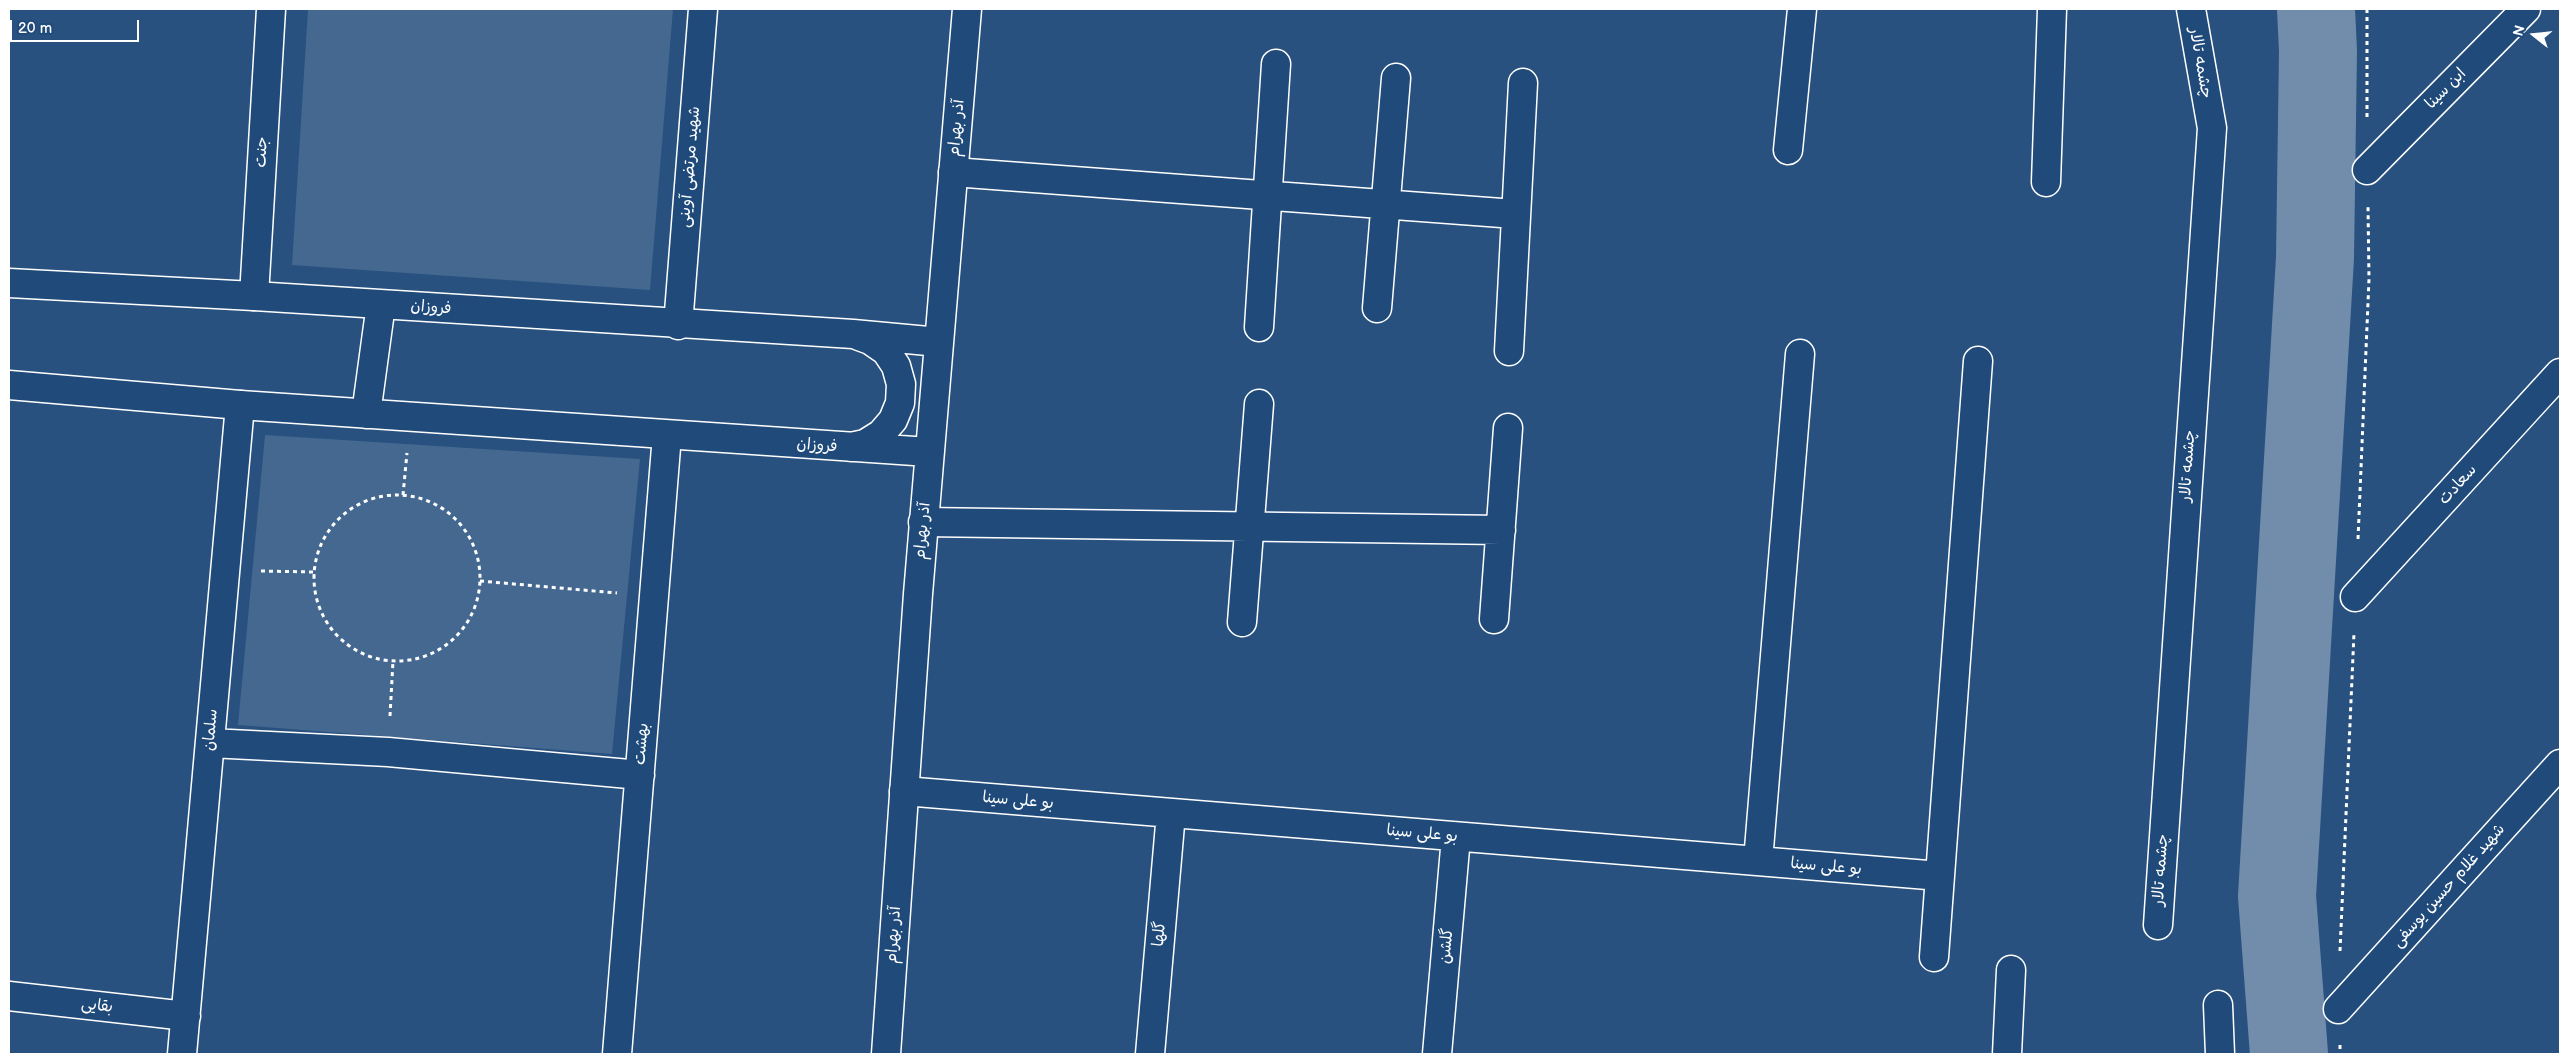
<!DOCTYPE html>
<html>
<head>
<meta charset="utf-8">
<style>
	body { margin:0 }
	#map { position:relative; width:2569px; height:1063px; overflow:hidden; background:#28517f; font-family:"Balsamiq Sans",sans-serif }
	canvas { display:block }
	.frame { position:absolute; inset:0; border:10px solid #fff; pointer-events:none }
	.north { position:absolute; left:2509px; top:10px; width:50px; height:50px; -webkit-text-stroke:4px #1f4a7a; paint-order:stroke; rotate:286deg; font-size:14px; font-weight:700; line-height:20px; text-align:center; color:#fff }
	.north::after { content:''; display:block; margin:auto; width:18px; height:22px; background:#fff; clip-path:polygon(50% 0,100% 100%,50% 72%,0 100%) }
	.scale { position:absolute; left:10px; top:20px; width:129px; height:22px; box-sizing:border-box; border:2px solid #fff; border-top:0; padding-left:6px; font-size:15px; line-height:18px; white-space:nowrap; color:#fff; -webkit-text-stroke:4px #1f4a7a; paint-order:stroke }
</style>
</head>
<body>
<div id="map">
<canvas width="2569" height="1063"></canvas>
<div class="frame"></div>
<div class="north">N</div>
<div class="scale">20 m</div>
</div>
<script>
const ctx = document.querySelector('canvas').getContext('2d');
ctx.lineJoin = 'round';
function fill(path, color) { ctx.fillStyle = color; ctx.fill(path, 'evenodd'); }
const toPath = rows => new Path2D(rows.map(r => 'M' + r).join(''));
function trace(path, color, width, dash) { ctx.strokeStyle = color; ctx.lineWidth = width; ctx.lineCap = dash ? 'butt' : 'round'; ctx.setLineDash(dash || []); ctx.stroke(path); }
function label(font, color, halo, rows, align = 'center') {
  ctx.font = font + ' "Balsamiq Sans","Playpen Sans Arabic",sans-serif'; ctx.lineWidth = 5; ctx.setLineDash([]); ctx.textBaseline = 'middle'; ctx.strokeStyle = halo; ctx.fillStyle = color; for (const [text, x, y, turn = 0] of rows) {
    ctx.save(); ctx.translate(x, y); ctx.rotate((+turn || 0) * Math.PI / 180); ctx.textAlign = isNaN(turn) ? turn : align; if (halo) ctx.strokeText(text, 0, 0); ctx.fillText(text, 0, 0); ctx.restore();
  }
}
const green = toPath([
	[308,9,673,9,650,290,292,265],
	[265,435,640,459,612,754,238,725]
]);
const river = toPath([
	[2289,1054,2277,896,2315,258,2318,51,2316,9]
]);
const path = toPath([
	[2367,9,2367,117],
	'314 578a83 83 0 1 1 166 0a83 83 0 1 1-166 0Z',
	[403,495,407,453],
	[2358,539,2369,279,2368,206],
	[261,571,313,572],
	[480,581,617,593],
	[390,716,393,661],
	[2340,951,2354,633],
	[2340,1045,2340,1054]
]);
const street = toPath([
	[1788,150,1802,9],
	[2367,170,2526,9],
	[953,172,1515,214],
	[2046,182,2052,9],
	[254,296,271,9],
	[1377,308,1396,78],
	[678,325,703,9],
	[1259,327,1276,64],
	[1509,351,1523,83],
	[923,522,1501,530],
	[2355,597,2560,373],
	[1494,619,1508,428],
	[1242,622,1259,404],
	[210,743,388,752,640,775],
	[904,791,1940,876],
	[1758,861,1800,354],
	[2158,925,2212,128,2191,9],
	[1934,957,1978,361],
	[9,996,186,1016],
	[2218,1005,2220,1054],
	[2338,1009,2560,764],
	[182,1054,240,405],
	[617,1054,667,435],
	[1150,1054,1171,813],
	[1437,1054,1456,837],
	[2007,1054,2011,970]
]);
const secondary = toPath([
	[9,283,254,296,853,334,939,342],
	[9,385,240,405,929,452],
	[366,414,381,304],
	[851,447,865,444,881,434,893,420,900,403,901,384,896,366,886,351,870,340,859,336],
	[886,1054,918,594,967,9]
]);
const streetNames = [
	["چشمه تالار",2200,63,80],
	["ابن سینا",2446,89,-45],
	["آذر بهرام",957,128,-85],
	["جنت",262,152,-87],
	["شهید مرتضی آوینی",690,167,-85],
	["فروزان",431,308,4],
	["فروزان",817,446,4],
	["چشمه تالار",2188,466,-86],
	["سعادت",2458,485,-48],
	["آذر بهرام",923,531,-85],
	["سلمان",211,730,-85],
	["بهشت",642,744,-85],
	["بو علی سینا",1018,801,5],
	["بو علی سینا",1422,834,5],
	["بو علی سینا",1826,867,5],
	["چشمه تالار",2161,870,-86],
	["شهید غلام حسین یوسفی",2449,886,-48],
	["گلها",1160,934,-85],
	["آذر بهرام",894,935,-86],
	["گلشن",1447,946,-85],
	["بقایی",97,1006,7]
];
fill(green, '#446890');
trace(river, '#718dab', 78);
trace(street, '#fff', 31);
trace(secondary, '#fff', 31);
trace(path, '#fff', 3, [4, 4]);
trace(street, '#1f4a7a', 28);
trace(secondary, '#1f4a7a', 28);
label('16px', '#fff', '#1f4a7a', streetNames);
</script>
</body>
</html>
